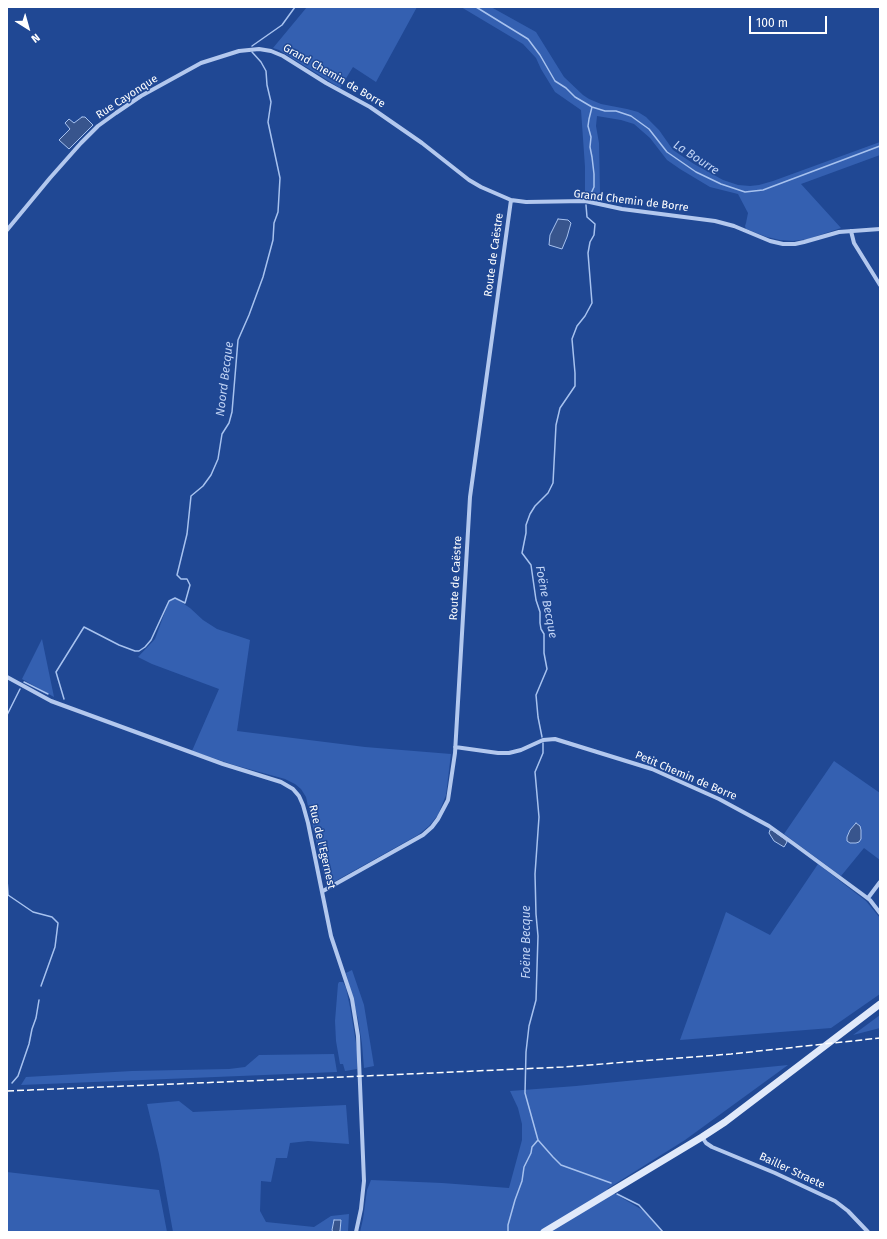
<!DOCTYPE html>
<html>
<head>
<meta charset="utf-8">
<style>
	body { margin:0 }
	#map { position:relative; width:887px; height:1239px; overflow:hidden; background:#204894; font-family:"Fira Sans",sans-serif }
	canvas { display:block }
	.frame { position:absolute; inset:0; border:8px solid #fff; pointer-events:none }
	.north { position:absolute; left:8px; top:8px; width:40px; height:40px; -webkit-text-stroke:3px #204894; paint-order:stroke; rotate:143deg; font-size:11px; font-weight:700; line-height:16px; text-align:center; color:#fff }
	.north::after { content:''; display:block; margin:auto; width:14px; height:18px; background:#fff; clip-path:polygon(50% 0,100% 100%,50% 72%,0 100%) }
	.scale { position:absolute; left:749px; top:16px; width:78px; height:18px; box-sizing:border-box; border:2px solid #fff; border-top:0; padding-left:5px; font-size:12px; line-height:14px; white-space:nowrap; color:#fff; -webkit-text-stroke:3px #204894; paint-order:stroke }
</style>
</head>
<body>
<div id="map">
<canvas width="887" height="1239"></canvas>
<div class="frame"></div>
<div class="north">N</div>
<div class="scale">100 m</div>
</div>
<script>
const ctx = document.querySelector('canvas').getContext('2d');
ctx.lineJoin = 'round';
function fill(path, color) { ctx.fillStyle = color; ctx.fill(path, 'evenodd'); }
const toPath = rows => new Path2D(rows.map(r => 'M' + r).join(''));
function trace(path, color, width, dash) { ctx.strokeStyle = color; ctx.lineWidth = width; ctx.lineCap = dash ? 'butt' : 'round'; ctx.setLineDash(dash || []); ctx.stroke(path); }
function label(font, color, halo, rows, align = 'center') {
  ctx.font = font + ' "Fira Sans",sans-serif'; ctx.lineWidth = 3; ctx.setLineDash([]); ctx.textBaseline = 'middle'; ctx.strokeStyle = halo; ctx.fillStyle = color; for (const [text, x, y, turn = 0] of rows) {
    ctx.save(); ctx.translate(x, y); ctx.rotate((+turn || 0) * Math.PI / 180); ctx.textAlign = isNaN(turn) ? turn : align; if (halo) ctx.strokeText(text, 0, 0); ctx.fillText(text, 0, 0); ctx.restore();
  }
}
const green = toPath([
	[307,7,417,7,376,82,353,67,340,88,279,50,273,48],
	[461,7,491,7,536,32,564,77,583,95,589,99,601,104,627,109,638,112,646,117,659,130,673,150,694,164,723,180,738,185,750,186,759,185,773,181,880,142,880,155,801,184,841,228,808,239,793,241,780,240,767,237,746,229,745,226,746,223,748,213,738,194,710,187,680,169,667,160,650,138,634,124,621,120,597,116,596,126,599,143,600,192,598,202,585,199,585,167,581,110,555,92,541,69,536,58,523,44],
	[175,598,190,608,203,620,217,629,250,640,237,731,365,747,451,754,446,795,438,815,429,826,418,835,330,884,325,880,306,797,301,789,295,784,285,779,234,765,192,751,219,689,152,664,138,657,155,639,169,601],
	[42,639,54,697,22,679],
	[834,761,880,793,880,860,864,848,841,876,784,834],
	[818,864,866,901,880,918,880,994,831,1028,680,1040,726,912,770,935],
	[352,970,364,1005,374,1066,364,1068,362,1044,358,1019,346,973],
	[339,982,343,982,346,988,350,1007,357,1049,357,1069,345,1071,343,1064,340,1064,336,1041,335,1021,338,984],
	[880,1015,880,1028,853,1035],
	[334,1054,337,1072,21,1085,26,1077,132,1071,229,1069,245,1067,259,1055],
	[788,1065,685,1140,607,1189,644,1211,663,1232,360,1232,363,1219,367,1190,371,1180,442,1183,509,1188,522,1140,522,1124,518,1108,510,1091,576,1086],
	[179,1101,193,1112,346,1105,349,1144,308,1141,290,1143,287,1158,276,1158,271,1182,261,1181,260,1211,266,1222,314,1227,331,1216,349,1214,348,1232,173,1232,159,1154,147,1104],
	[7,1172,159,1190,167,1232,7,1232]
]);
const water = toPath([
	[82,117,85,117,93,125,69,149,59,140,70,129,65,123,69,119,74,123,82,117],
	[558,219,568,220,571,223,567,237,562,249,549,245,550,235,558,219],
	[856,823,860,826,861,830,861,839,859,842,856,843,850,843,847,841,847,837,850,830,856,823],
	[770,830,772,830,786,840,787,842,784,847,774,841,769,833,770,830],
	[334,1220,341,1220,340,1231,338,1232,333,1232,332,1230,334,1220]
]);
const stream = toPath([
	[476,7,528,39,540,55,555,81,566,88,575,97,592,107,605,111,616,111,631,116,649,129,667,152,696,172,721,184,745,192,763,190,880,146],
	[252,46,282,25,295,7],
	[588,200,594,187,594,174,592,157,590,147,591,137,588,126,589,119,592,107],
	[24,682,48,694],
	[64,699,56,672,84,627,119,645,135,651,139,651,145,647,151,640,169,601,175,598,185,603,190,585,187,579,181,579,177,575,187,534,191,496,203,486,211,475,218,459,222,434,229,423,232,412,238,340,249,315,263,277,273,240,274,223,278,212,280,178,268,122,271,102,267,85,266,71,261,62,252,52],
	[7,715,20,689],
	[542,737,538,717,536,695,547,669,544,653,544,634,541,629,540,623,540,612,536,600,531,565,522,553,526,533,526,525,530,514,535,506,548,493,553,483,556,425,560,408,575,386,575,373,572,339,577,326,585,316,592,303,588,253,590,242,594,235,595,224,587,217,586,205],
	[543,743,543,753,535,772,539,817,535,874,536,914,538,936,536,1000,529,1026,526,1052,525,1093,538,1140,553,1157,561,1165,611,1183],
	[7,879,8,895,33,912,52,917,58,923,55,947,41,986],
	[12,1083,18,1076,29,1044,32,1029,36,1018,39,1000],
	[617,1194,639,1205,663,1232],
	[508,1232,508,1225,515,1200,522,1181,524,1167,531,1153,532,1147,538,1140]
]);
const street = toPath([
	[7,230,50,178,81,143,98,126,116,113,141,96,201,63,239,51,259,49,271,51,283,56,326,83,370,107,422,143,469,180,481,187,511,200,526,202,585,201,622,209,715,221,734,226,770,241,783,244,795,244,804,242,839,232,880,229],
	[851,231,854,243,880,285],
	[7,677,51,701,223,764,281,782,293,789,299,796,303,805,308,823,331,936,352,999,358,1036,364,1181,361,1209,356,1232],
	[455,747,498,753,509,753,521,750,543,740,555,739,652,769,719,799,769,826,794,844,862,894,870,900,880,913],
	[323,891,423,835,432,827,438,819,448,800,455,753,470,497,511,200],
	[868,898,880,882],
	[702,1137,706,1143,712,1147,775,1173,835,1201,848,1211,868,1232]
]);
const secondary = toPath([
	[544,1232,702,1137,725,1122,880,1004]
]);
const rail = toPath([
	[7,1091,365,1076,563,1067,731,1054,880,1038]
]);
const streetNames = [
	["Grand Chemin de Borre",334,76,30],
	["Rue Cayonque",127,97,-33],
	["Grand Chemin de Borre",631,201,7],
	["Route de Caëstre",494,255,-82],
	["Route de Caëstre",456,578,-87],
	["Petit Chemin de Borre",686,776,23],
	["Rue de l'Egernest",322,847,77],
	["Bailler Straete",792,1171,25]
];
const waterNames = [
	["La Bourre",696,158,33],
	["Noord Becque",225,379,-83],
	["Foëne Becque",546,602,79],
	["Foëne Becque",527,942,-90]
];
fill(green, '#3460b1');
fill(water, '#38558d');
trace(water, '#a7c2ef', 1);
trace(stream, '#a7c2ef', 1.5);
trace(street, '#b3c8ee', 4);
trace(secondary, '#e0e9fa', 7);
trace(rail, '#fff', 1.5, [7, 3]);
label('11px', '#fff', '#204894', streetNames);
label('italic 12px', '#c0d3f5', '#204894', waterNames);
</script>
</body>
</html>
